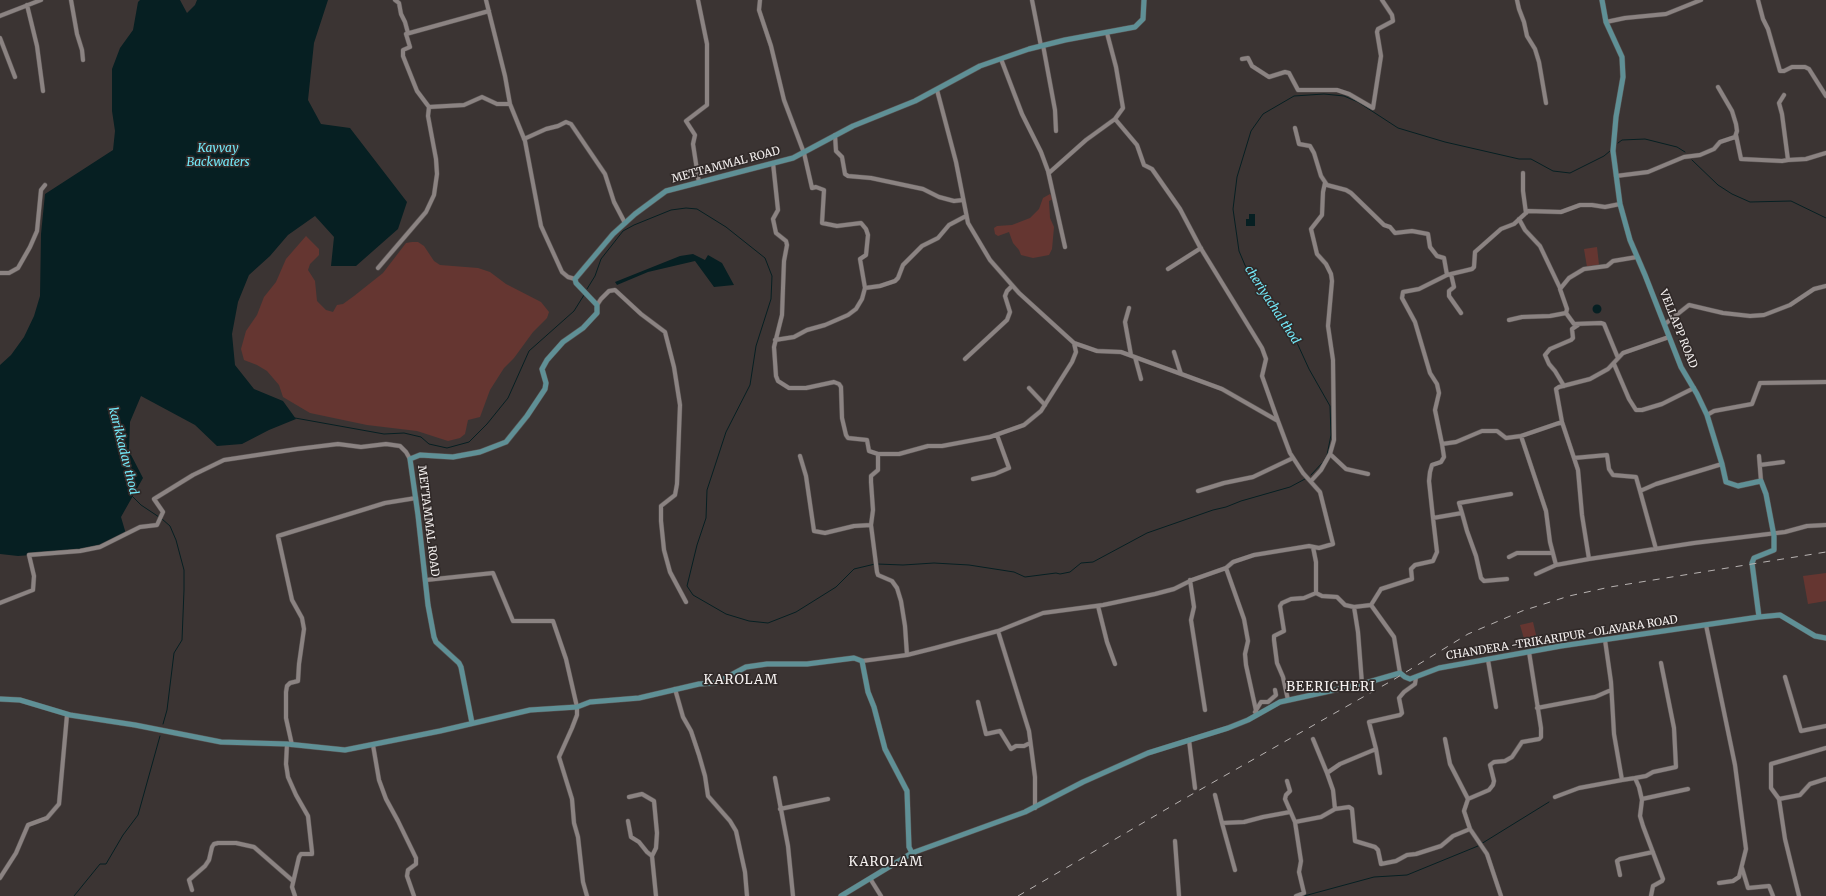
<!DOCTYPE html>
<html>
<head>
<meta charset="utf-8">
<style>
	body { margin:0 }
	canvas { display:block; background:#3b3433 }
</style>
</head>
<body>
<canvas width="1826" height="896"></canvas>
<script>
const ctx = document.querySelector('canvas').getContext('2d');
ctx.lineJoin = 'round';
function fill(path, color) { ctx.fillStyle = color; ctx.fill(path, 'evenodd'); }
const toPath = rows => new Path2D(rows.map(r => 'M' + r).join(''));
function trace(path, color, width, dash) { ctx.strokeStyle = color; ctx.lineWidth = width; ctx.lineCap = dash ? 'butt' : 'round'; ctx.setLineDash(dash || []); ctx.stroke(path); }
function label(font, color, halo, rows, align = 'center') {
  ctx.font = font + ' Merriweather,serif'; ctx.lineWidth = 3.5; ctx.setLineDash([]); ctx.textBaseline = 'middle'; ctx.strokeStyle = halo; ctx.fillStyle = color; for (const [text, x, y, turn = 0] of rows) {
    ctx.save(); ctx.translate(x, y); ctx.rotate((+turn || 0) * Math.PI / 180); ctx.textAlign = isNaN(turn) ? turn : align; if (halo) ctx.strokeText(text, 0, 0); ctx.fillText(text, 0, 0); ctx.restore();
  }
}
const green = toPath([
	[1050,194,1053,199,1049,201,1050,218,1054,227,1052,249,1049,255,1033,258,1021,255,1019,250,1013,243,1009,232,998,236,995,234,994,228,997,226,1012,225,1030,218,1039,209,1043,198],
	[306,236,319,249,319,255,310,264,308,270,315,281,317,301,326,310,333,312,337,305,343,304,354,296,383,273,406,243,412,242,418,242,424,246,434,261,440,265,478,268,490,272,506,284,541,302,549,312,547,318,533,332,514,358,504,368,490,390,480,417,468,420,465,434,460,438,448,441,417,431,367,425,310,413,283,397,279,385,267,371,257,365,244,360,241,349,246,331,257,315,264,297,276,282,286,259],
	[1597,247,1599,265,1587,267,1584,249],
	[1826,573,1826,601,1808,604,1803,576],
	[1533,622,1537,639,1525,642,1520,625]
]);
const water = toPath([
	[140,0,180,0,187,13,195,5,197,0,328,0,314,43,308,100,321,124,350,128,407,202,398,229,356,266,331,266,334,237,315,216,288,235,270,256,249,275,238,302,232,334,235,365,254,389,283,401,296,419,269,430,242,444,217,446,195,425,141,396,130,422,129,451,143,478,121,517,126,534,95,550,18,556,0,554,0,365,11,355,24,337,34,316,40,296,41,234,45,194,113,150,115,131,112,111,112,69,120,48,133,30,138,2],
	[1249,214,1255,214,1255,226,1246,226,1246,219,1249,219],
	[693,254,705,260,708,255,722,263,734,285,714,287,695,261,648,272,617,285,615,282,680,256],
	'1592.5 309a4.5 4.5 0 1 1 9 0a4.5 4.5 0 1 1-9 0Z'
]);
const stream = toPath([
	[1618,143,1622,140,1645,139,1677,147,1685,152],
	[1692,160,1718,185,1732,194,1750,202,1791,201,1826,218],
	[587,289,595,276,601,259,623,231,634,225,671,210,686,208,697,209,726,227,765,258,772,276,771,299,756,346,750,385,726,432,707,490,706,518,697,545,687,586,693,595,726,614,749,621,768,623,796,612,836,587,854,569,875,564],
	[295,418,384,434,404,433,421,437,429,444,447,448,469,442,487,424,508,398,529,351,574,311,584,295],
	[1311,475,1323,462,1327,455,1331,435,1330,406,1309,369,1293,334,1247,270,1239,251,1233,209,1237,177,1251,131,1263,114,1294,96,1324,94,1344,96,1358,102,1398,128,1445,142,1519,159,1531,159,1553,171,1570,173,1604,156,1610,151],
	[132,496,141,505,159,517],
	[162,519,170,526,176,540,184,570,184,590,182,640,174,653,167,710,163,724],
	[877,564,903,565,934,563,969,565,1014,572,1025,577,1056,573,1060,574,1070,572,1081,563,1093,562,1147,533,1213,510,1226,507,1241,501,1290,487,1305,479],
	[1481,844,1549,802],
	[74,896,100,864,106,864,123,835,138,815,160,736],
	[1304,896,1374,877,1407,875,1478,846]
]);
const minor = toPath([
	[71,0,77,34,82,50,83,60],
	[395,0,399,3,401,14,405,22,408,33],
	[486,0,505,76,510,104,525,141,541,226,562,272,568,277,575,279],
	[698,0,707,44,707,105,686,121,695,135,693,144,699,183],
	[760,0,759,10,771,46,784,100,804,153,812,188,816,187,824,190,822,223,837,226,861,223,866,229,868,235,866,255,860,259,865,288,880,286,895,281,898,278,903,265,922,246,938,238,949,225,966,216],
	[1032,0,1041,46],
	[1517,0,1519,9,1524,22,1527,36,1535,49,1539,62,1546,103],
	[1758,0,1763,19,1768,29,1780,71,1784,71,1792,67,1805,67,1809,69,1826,96],
	[27,5,37,46,43,91],
	[0,16,41,0],
	[1606,22,1625,18,1666,14,1701,0],
	[1107,33,1116,67,1123,108,1115,119,1137,145,1144,165,1152,169,1180,209,1200,247,1262,348,1266,359,1262,376,1278,421],
	[0,38,15,77],
	[1043,45,1055,110,1056,131],
	[1001,59,1022,114,1041,152,1048,171,1050,172,1086,140,1115,119],
	[1242,59,1248,58,1252,66,1269,77,1285,72,1289,73,1298,90,1337,90,1349,94,1373,108,1381,56,1377,32,1378,29,1393,21,1392,15,1382,0],
	[937,90,956,162,968,223,990,260,1019,293,1074,343,1097,351,1121,352,1184,375,1222,389,1278,421,1290,453,1303,473,1320,492,1333,544,1319,548,1309,546,1254,555,1233,562,1226,568],
	[1784,95,1779,103,1782,114,1788,160,1806,159,1826,153],
	[429,107,417,91,403,56,403,50,410,47,406,34,489,11],
	[1295,128,1299,144,1310,146,1314,153,1321,176,1327,185,1346,190,1351,193,1384,225,1390,227,1395,233,1412,231,1428,234,1430,247,1437,256,1444,258,1447,275],
	[835,135,836,151,842,157,845,174,848,176,871,178,923,189,939,197,954,201,963,200],
	[1736,135,1741,159,1782,161,1788,160],
	[524,139,546,129,558,126,566,122,571,124,605,174,614,202,625,223],
	[773,163,778,210,773,219,776,233,786,241,787,245,784,261,782,315,774,347,776,376,778,381,789,388,806,388,834,382,839,384,841,387,842,418,846,435,848,438,867,440,869,451,878,454],
	[1048,171,1065,247],
	[1523,173,1523,191,1526,213],
	[1616,176,1648,172,1684,157,1700,155,1714,149,1720,142,1735,137,1737,131,1736,124,1732,111,1718,87],
	[1519,219,1525,230,1540,246,1560,288],
	[378,268,426,212,434,195,437,174,436,159,428,116,429,107,464,105,482,97,497,104,510,104],
	[1168,269,1201,248],
	[0,273,9,273,18,268,30,247,37,231,41,190,45,185],
	[1451,274,1454,287,1449,291,1449,296,1461,313],
	[597,305,601,299,609,291,615,290,641,314,665,332,674,367,680,405,677,484,675,495,661,506,661,521,664,550,670,572,686,602],
	[1129,308,1125,322,1131,355],
	[1566,313,1574,324,1601,323,1604,324,1618,358],
	[1509,320,1522,317,1550,316,1566,313,1567,309,1560,289,1569,278,1584,269,1607,266,1613,261,1637,257],
	[1665,324,1689,305,1723,313,1750,316,1764,315,1790,305,1814,289,1826,286],
	[775,340,794,337,807,330,825,325,848,315,856,309,862,299,865,288],
	[1174,352,1181,374],
	[1135,357,1141,379],
	[965,359,1007,320,1010,312,1005,296,1007,291,1012,286],
	[1614,364,1629,399,1636,410,1642,410,1662,404,1694,388],
	[1564,386,1555,371,1549,364,1545,355,1550,349,1571,340,1573,338,1572,329,1578,325],
	[1029,388,1045,405],
	[1707,415,1714,411,1752,404,1760,383,1826,382],
	[1521,436,1546,511,1550,542,1556,565],
	[1442,444,1435,410,1439,393,1437,384,1430,373,1415,322,1402,298,1403,292,1419,289,1447,275,1472,269,1474,267,1475,252,1501,229,1514,224,1528,211,1561,212,1580,205,1592,205,1605,207,1620,204],
	[1330,454,1346,469,1368,474],
	[800,456,806,476,814,531,825,533,854,526,871,525],
	[1759,456,1761,481],
	[1574,458,1607,455,1609,469,1613,475,1636,477,1640,491],
	[1760,465,1783,462],
	[973,479,995,474,1009,468,997,435],
	[1311,481,1321,470,1330,454,1334,440,1333,360,1328,326,1332,281,1331,274,1326,264,1317,254,1311,229,1322,215,1323,192,1325,183],
	[1198,491,1224,483,1253,477,1293,458],
	[1462,513,1467,531,1476,556,1481,578,1484,581,1507,579],
	[1433,518,1429,481,1430,472,1432,465,1441,462,1444,457,1442,444,1456,442,1482,431,1497,431,1506,438,1521,436,1562,422],
	[1313,547,1316,562,1316,593,1322,596,1337,597,1345,605,1354,607,1371,605,1381,589,1412,579,1411,569,1415,565,1433,561,1437,552,1433,518,1462,513,1459,503,1511,494],
	[1656,549,1640,491,1656,484,1722,464],
	[1509,557,1517,553,1553,553],
	[1589,559,1694,543,1785,532,1807,526,1826,525],
	[1536,574,1556,565,1589,559,1582,515,1578,470,1562,422,1556,389,1559,387,1590,379,1608,369,1623,353,1669,337],
	[426,580,493,573,513,621,553,621,566,659,577,707,577,715,572,728,559,757,572,799,574,823,578,837,583,882,587,896],
	[1190,580,1194,607,1191,620,1205,710],
	[0,603,33,590,34,576,29,555,80,551,100,547,140,527,157,525,163,512,154,499,193,475,224,460,297,449,338,444,361,447,386,444,400,446,406,452,410,459],
	[1371,605,1394,637,1400,673],
	[1098,606,1107,642,1115,664],
	[1354,607,1358,632,1362,684],
	[1706,625,1735,765,1746,849,1739,877,1733,881,1719,883],
	[998,631,1029,731,1035,777,1035,808],
	[1605,640,1611,682,1614,734,1622,780,1635,778,1639,787,1642,800,1640,816,1643,826,1663,879,1662,881,1653,886,1651,896],
	[907,655,905,626,901,601,897,588,892,581,878,575,877,572,871,525,873,510,871,482,871,476,878,470,878,454,899,454,928,446,942,446,990,437,1024,425,1041,411,1072,362,1076,352,1074,343],
	[1488,660,1496,707],
	[862,661,907,655,935,648,998,631,1043,613,1103,605,1155,594,1174,589,1192,580,1226,568,1244,619,1248,641,1245,654,1246,665,1257,715],
	[1785,677,1801,731,1826,726],
	[675,689,683,717,691,731,699,755,705,776,708,796,730,821,736,831,745,872,747,896],
	[1288,700,1283,677,1277,663,1274,640,1274,636,1284,631,1280,606,1282,603,1291,599,1304,598,1316,593],
	[978,702,986,734,1000,731,1011,749,1016,746,1024,746,1030,743],
	[1537,708,1595,697,1611,690],
	[1255,712,1261,702,1268,702,1276,695,1275,690],
	[1313,739,1327,773],
	[1445,739,1450,764,1468,799],
	[1189,740,1195,788],
	[287,744,286,764,288,777,296,795,308,816,312,852,312,854,301,854,299,857,292,887,295,896],
	[292,745,286,718,286,692,287,686,290,683,298,681,299,664,304,629,302,618,292,600,278,536,385,503,416,498],
	[373,745,379,780,386,799,398,821,416,858,416,864,408,870,407,876,414,896],
	[1376,749,1380,773],
	[775,778,788,846,793,896],
	[1635,778,1646,776,1653,772,1676,767,1674,728,1661,663],
	[1287,781,1290,791,1286,795,1285,799,1295,822],
	[1215,795,1222,823,1244,822,1263,817,1290,812],
	[629,797,642,794,654,801,657,833,656,848,652,856,656,896],
	[1555,797,1579,788,1622,780],
	[1642,799,1688,789],
	[1779,799,1800,795,1810,784,1826,779],
	[780,809,828,799],
	[1335,809,1349,807,1352,809,1355,841,1375,847,1378,850,1381,864,1396,861,1407,855,1416,854,1441,846,1453,836,1470,829],
	[628,821,631,837,639,842,647,852,652,856],
	[1222,823,1235,870],
	[1175,841,1179,896],
	[1742,868,1748,888,1769,886,1773,896],
	[1620,875,1617,861,1620,859,1653,852],
	[872,877,871,880,881,896],
	[0,878,16,853,28,825,47,818,59,804,67,715],
	[192,890,189,880,205,866,209,860,212,847,214,844,218,843,236,843,254,847,293,881],
	[1296,896,1304,893,1299,872,1301,861,1295,822,1321,817,1335,809,1333,790,1327,773,1340,764,1376,749,1369,722,1400,715,1402,713,1399,698,1404,692,1415,684,1416,677],
	[1501,896,1487,854,1470,829,1464,811,1468,799,1489,790,1493,785,1494,781,1490,765,1494,762,1505,761,1512,757,1522,742,1539,739,1541,737,1541,728,1529,652],
	[1799,896,1785,839,1779,799,1771,788,1771,764,1826,748]
]);
const major = toPath([
	[1602,0,1606,22,1622,57,1623,77,1616,117,1613,151,1620,204,1630,240,1645,275,1681,367,1697,394,1707,415,1722,464,1726,482,1738,486,1761,481,1766,494,1774,536,1774,550,1754,558,1752,563,1759,617],
	[0,699,20,700,70,715,135,725,221,742,287,744,345,750,440,731,530,710,577,707,590,702,639,698,699,684,716,683,746,667,767,664,807,664,854,658,862,661,868,692,874,707,885,749,907,791,909,847,912,853],
	[472,723,461,667,459,663,436,642,434,637,428,605,418,515,410,459,420,455,453,457,480,452,506,442,527,416,545,389,546,383,542,369,547,360,563,342,583,328,597,313,597,305,576,283,575,279,613,234,635,214,666,191,793,158,853,126,915,101,980,66,1029,49,1065,40,1135,27,1143,19,1144,0],
	[841,896,912,853,1025,812,1083,782,1148,753,1228,728,1248,720,1280,702,1362,684,1400,673,1405,677,1410,679,1439,668,1561,646,1759,617,1780,615,1815,636,1826,638]
]);
const rail = toPath([
	[1018,896,1182,800,1393,680,1468,634,1522,611,1569,596,1610,587,1826,552]
]);
const streetNames = [
	["METTAMMAL ROAD",726,165,-15],
	["VELLAPP ROAD",1678,329,68],
	["METTAMMAL ROAD",428,521,83],
	["CHANDERA -TRIKARIPUR -OLAVARA ROAD",1562,638,-9]
];
const waterNames = [
	["Kavvay",218,149],
	["Backwaters",218,163],
	["cheriyachal thod",1272,305,57],
	["karikkadav thod",123,451,76]
];
const quarterNames = [
	["KAROLAM",741,680],
	["BEERICHERI",1331,687],
	["KAROLAM",886,862]
];
fill(green, '#653631');
fill(water, '#061f22');
trace(stream, '#061f22', 1);
trace(minor, '#595352', 5);
trace(major, '#595352', 6);
trace(minor, '#8b8382', 4);
trace(major, '#5f9096', 5);
trace(rail, '#b7b2b1', 1, [7, 7]);
label('11px', '#f4f0ef', '#312a29', streetNames);
label('italic 12px', '#73eafa', '#312a29', waterNames);
ctx.letterSpacing = '1px';
label('13px', '#f4f0ef', '#312a29', quarterNames);
ctx.letterSpacing = '0px';
</script>
</body>
</html>
